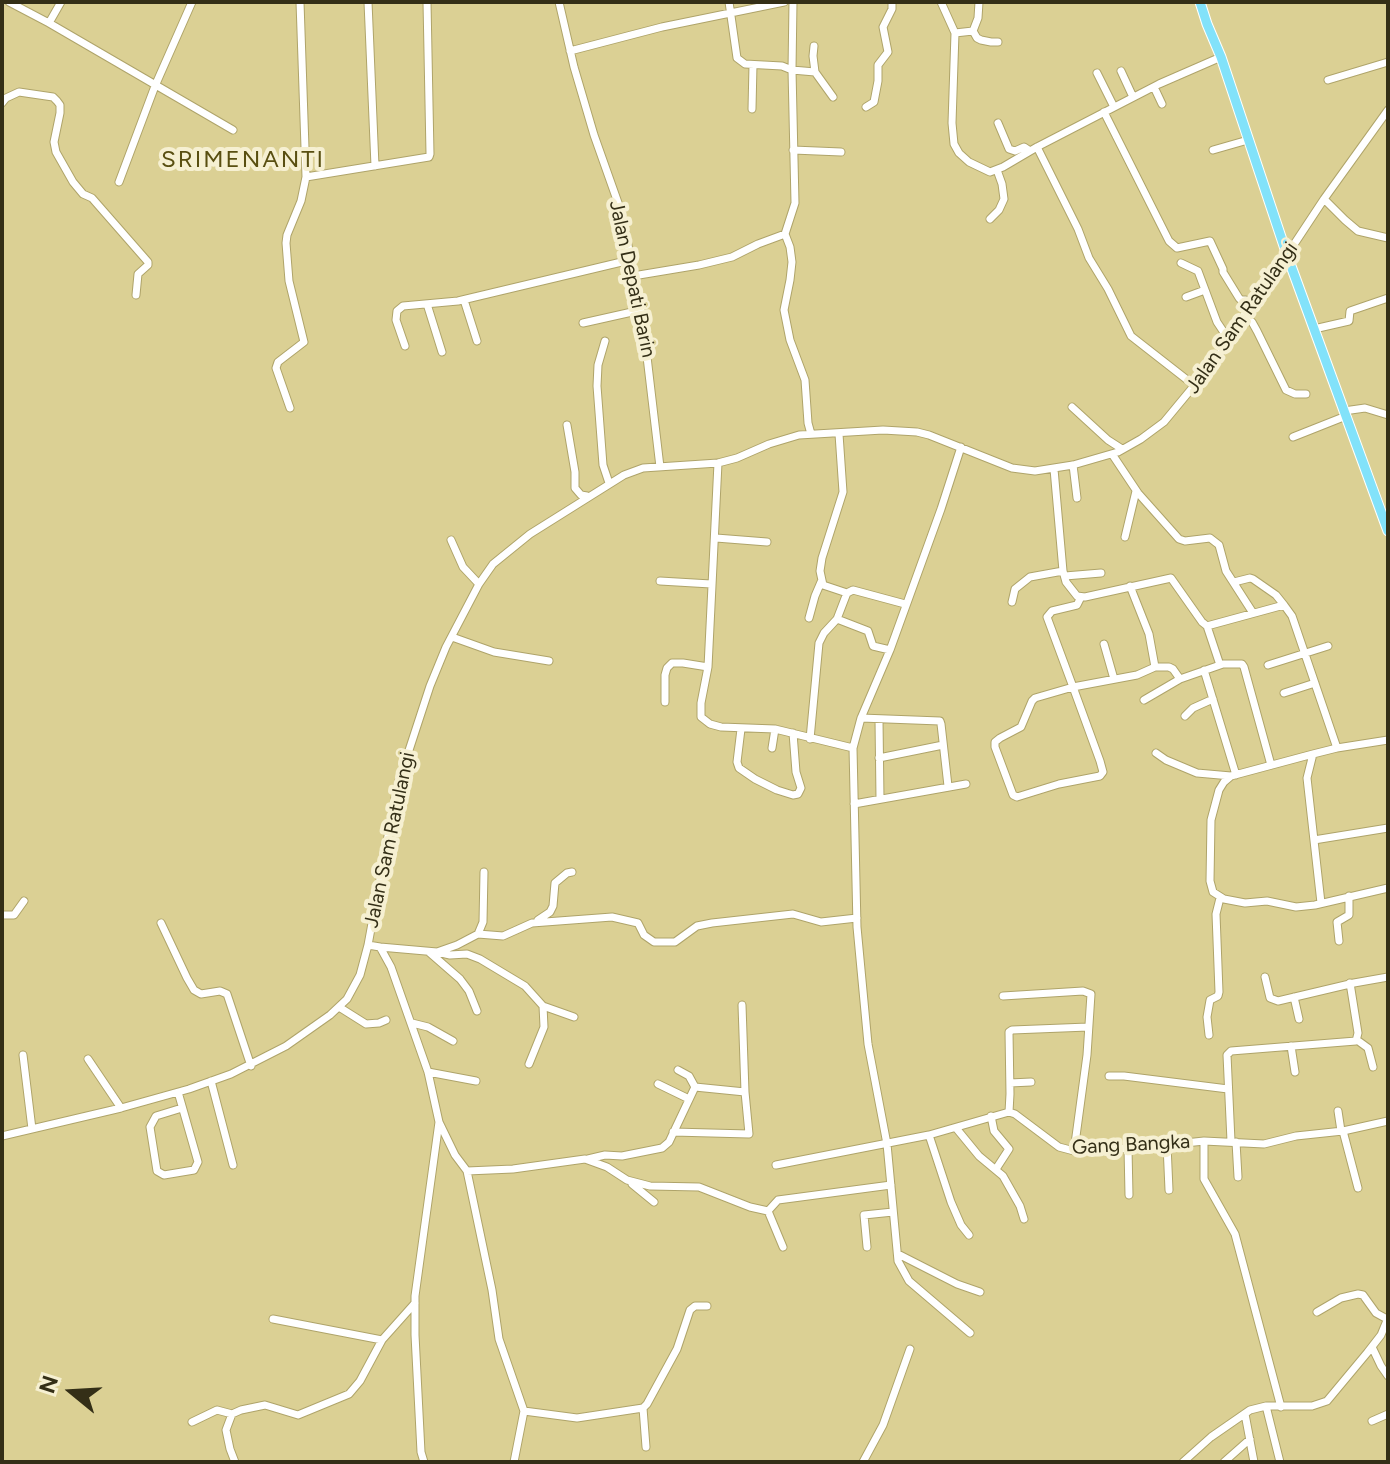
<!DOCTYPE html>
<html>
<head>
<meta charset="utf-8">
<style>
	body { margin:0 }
	#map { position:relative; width:1390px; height:1464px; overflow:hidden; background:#dbd094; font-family:Figtree,sans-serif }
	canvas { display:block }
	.frame { position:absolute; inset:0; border:4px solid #342f17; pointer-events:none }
	.north { position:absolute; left:32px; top:1352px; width:80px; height:80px; -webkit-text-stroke:6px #f6f0d2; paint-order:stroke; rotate:288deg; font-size:22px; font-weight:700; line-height:32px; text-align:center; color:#342f17 }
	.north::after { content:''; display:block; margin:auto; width:28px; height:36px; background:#342f17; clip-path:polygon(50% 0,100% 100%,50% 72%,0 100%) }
</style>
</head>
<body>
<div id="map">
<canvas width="1390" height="1464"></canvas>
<div class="frame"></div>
<div class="north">N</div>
</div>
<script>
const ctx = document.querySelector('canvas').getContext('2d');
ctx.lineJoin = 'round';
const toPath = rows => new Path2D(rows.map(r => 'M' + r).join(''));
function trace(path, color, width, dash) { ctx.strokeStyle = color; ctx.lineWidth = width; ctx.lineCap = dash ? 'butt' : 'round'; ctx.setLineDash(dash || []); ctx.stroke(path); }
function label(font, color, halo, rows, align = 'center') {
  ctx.font = font + ' Figtree,sans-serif'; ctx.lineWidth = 8; ctx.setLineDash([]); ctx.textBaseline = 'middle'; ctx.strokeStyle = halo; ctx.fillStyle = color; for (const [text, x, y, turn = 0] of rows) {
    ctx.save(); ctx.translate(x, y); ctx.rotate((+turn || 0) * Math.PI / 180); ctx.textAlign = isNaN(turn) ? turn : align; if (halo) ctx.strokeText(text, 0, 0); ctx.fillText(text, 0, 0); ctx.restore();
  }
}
const minor = toPath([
	[9,2,49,23,233,130],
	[368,2,375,166],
	[559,2,574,67,594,135,622,214,643,323,660,467],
	[729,2,737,58,745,64,782,66,792,70,795,203,785,234,790,247,792,262,790,280,784,310,790,340,805,380,808,423,811,434],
	[793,2,792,70,815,72,813,56,814,46],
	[941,2,955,33,952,123,954,144,959,153,969,162,990,172,1003,167,1037,147,1159,84,1221,57],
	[49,23,61,2],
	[973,31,977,38,981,40,991,42,998,42],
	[955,33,973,31,978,18,979,2],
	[570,51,662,27,784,2],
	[1121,71,1133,97],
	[815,72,833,97],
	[1097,73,1114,107],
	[1328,80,1388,62],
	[1154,87,1162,104],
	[2,103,6,98,19,92,53,97,57,101,60,105,60,113,54,142,56,152,73,182,83,194,92,198,148,262,148,265,138,274,136,295],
	[866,107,874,102,878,81,878,65,888,52,883,27,892,9,892,2],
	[752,109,753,65],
	[1104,112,1169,241,1177,248,1210,241,1223,269,1223,272,1239,298,1241,300,1246,300,1250,306],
	[998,123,1009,149,1015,151,1024,147,1030,151],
	[1037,147,1078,229,1089,258,1108,289,1131,336,1195,386],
	[793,150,841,152],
	[1213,150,1248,140],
	[306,177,429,157,430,154,427,2],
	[119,182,155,86,192,2],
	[1324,199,1345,220,1358,231,1388,238],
	[990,219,999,210,1004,199,1002,184,997,170],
	[1181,263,1198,271,1217,322,1229,340],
	[633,276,699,265,732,257,758,244,785,234],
	[1186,297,1205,290],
	[464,300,477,341],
	[427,304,442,352],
	[1244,316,1252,322,1257,331,1286,390,1295,394,1306,394],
	[583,323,641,310],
	[1314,329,1349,321,1350,311,1388,298],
	[605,341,598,365,597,386,603,465,609,483],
	[405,346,396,320,397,311,403,306,458,301,630,260],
	[1072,407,1108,440,1122,449],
	[290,408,276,368,278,362,304,342,289,281,286,243,287,235,301,201,306,177,300,2],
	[1344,411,1365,408,1388,415],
	[567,425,575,472,575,488,581,495,587,496],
	[839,434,843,492,822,558,820,571,823,585,847,593],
	[1293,437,1346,416],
	[961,447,941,509,890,650,861,718,853,748,857,927,868,1044,887,1144,898,1261,909,1281,970,1333],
	[1112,454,1138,493,1179,539,1185,541,1210,538,1219,545,1226,571,1253,613],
	[718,463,708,667,701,703,701,717,710,724,721,727,775,729,853,748],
	[1073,465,1077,498],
	[1054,469,1063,571,1066,582,1077,596,1085,597,1171,578,1202,622,1207,626,1284,605,1292,616,1337,748],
	[1125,537,1136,491],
	[716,538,767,542],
	[451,540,463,567,479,584],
	[1065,576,1101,573],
	[660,581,711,584],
	[1234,582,1250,578,1253,579,1276,595,1284,605],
	[1130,586,1149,634,1155,667],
	[1081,597,1077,605,1052,611,1047,617,1073,687,1096,750,1100,761,1103,772,1100,776,1059,784,1017,797,1013,795,995,747,995,742,1000,738,1021,727,1032,701,1035,698,1073,687,1137,675,1155,667,1169,667,1173,669,1180,679,1223,664,1242,664,1244,667,1271,765],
	[1012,602,1015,589,1030,577,1063,571],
	[809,618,815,596,821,582],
	[837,619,868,631,873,646,890,650],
	[1207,626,1220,665],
	[452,637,494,652,549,661],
	[1104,644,1114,679],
	[1268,665,1328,646],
	[1204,670,1236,775],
	[1284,693,1315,683],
	[1144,700,1180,679],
	[665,702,665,675,667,668,672,663,683,663,708,667],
	[1185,716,1193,708,1213,699],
	[861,718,940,721,941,724,948,786],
	[879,720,880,799],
	[741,729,737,762,739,768,755,779,777,790,793,795,798,794,801,788,796,772,793,733],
	[810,739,819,643,824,633,837,619,847,593,853,590,905,604],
	[1388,740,1337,748,1313,754,1231,776,1224,782,1219,790,1211,820,1210,881,1213,892,1224,899,1245,903,1267,901,1296,907,1315,905,1388,888],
	[772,748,775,729],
	[1156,753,1166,760,1197,773,1231,776],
	[1313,754,1307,778,1321,903],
	[879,758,943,745],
	[854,804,966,784],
	[1314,840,1388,828],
	[2,915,14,915,24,901],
	[538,920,550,912,553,906,555,883,567,873,572,872],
	[161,923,187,978,194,990,201,994,220,991,227,994,251,1066],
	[478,934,503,936,532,923,612,917,638,923,644,935,654,942,675,942,697,926,712,923,793,914,821,922,857,918],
	[1339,941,1337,922,1349,915,1349,896],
	[368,945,380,947,391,967,428,1072,439,1122,455,1155,467,1171,492,1290,499,1339,524,1411,514,1462],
	[380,947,437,952,457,945,478,934,483,922,484,872],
	[429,952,460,979,469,991,477,1011],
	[437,952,450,955,467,954,480,959,525,986,543,1006,544,1027,529,1064],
	[1265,977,1270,998,1278,1001,1354,983,1388,977],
	[1003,996,1083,991,1091,994,1087,1055,1074,1151],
	[1294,997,1299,1019],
	[543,1006,574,1017],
	[339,1007,366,1024,379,1023,386,1020],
	[412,1023,428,1027,453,1041],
	[1209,1035,1207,1017,1210,1000,1218,996,1219,992,1216,914,1220,898],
	[1357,1040,1368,1048,1373,1067],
	[1291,1046,1295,1072],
	[23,1055,32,1129],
	[88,1059,121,1108],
	[678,1070,689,1076,695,1087],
	[428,1072,476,1081],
	[1109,1076,1124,1076,1228,1089],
	[211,1081,233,1165],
	[1010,1083,1031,1082],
	[658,1084,689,1099],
	[178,1092,198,1162,194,1170,164,1175,157,1171,150,1127,156,1116,182,1108],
	[1338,1111,1341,1131],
	[1009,1112,1010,1094,1009,1032,1012,1030,1088,1027],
	[991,1116,994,1131,1009,1149,996,1169],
	[956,1128,979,1156,1003,1176,1020,1206,1024,1219],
	[1343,1131,1358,1188],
	[673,1132,749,1134,745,1092,742,1005],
	[929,1135,951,1202,961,1225,969,1235],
	[2,1136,121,1108,189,1089,231,1074,286,1046,330,1015,347,999,360,975,368,945,397,787,430,686,446,647,479,584,493,564,530,534,624,475,643,468,718,463,737,458,769,444,799,435,883,430,917,432,929,435,1012,468,1035,471,1073,465,1118,452,1141,439,1164,422,1217,358,1264,284,1287,255,1324,199,1388,110],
	[1204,1141,1204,1179,1235,1234,1281,1407],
	[1231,1141,1227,1055,1231,1051,1356,1041,1358,1033,1350,983],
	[1236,1142,1238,1177],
	[1167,1145,1169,1190],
	[1128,1148,1129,1195],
	[588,1159,605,1155,622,1156,662,1148,669,1142,695,1087,745,1092],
	[776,1165,929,1135,1009,1112,1015,1114,1059,1147,1074,1151,1148,1147,1204,1141,1264,1144,1296,1136,1343,1131,1388,1121],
	[467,1171,513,1169,585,1159,607,1167,627,1180,650,1186,699,1187,750,1207,768,1211,778,1200,891,1185],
	[632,1184,654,1202],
	[768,1211,783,1247],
	[867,1247,864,1215,893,1212],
	[898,1254,957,1284,980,1292],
	[1317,1312,1341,1298,1358,1294,1363,1295,1376,1313,1387,1319],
	[273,1319,382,1340,415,1303],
	[1372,1347,1381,1366,1388,1376],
	[1266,1406,1280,1462],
	[643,1408,647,1404,677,1349,690,1310,695,1306,707,1306],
	[524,1411,577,1418,643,1408,646,1447],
	[1245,1414,1254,1462],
	[1372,1421,1388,1414],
	[192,1422,217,1410,232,1414],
	[235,1462,230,1449,226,1430,232,1414,241,1410,265,1405,298,1415,349,1394,360,1381,382,1340],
	[424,1462,421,1452,415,1335,415,1296,439,1122],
	[863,1462,883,1425,910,1349],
	[1183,1462,1211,1437,1250,1410,1266,1406,1312,1406,1327,1401,1367,1353,1381,1335,1388,1318],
	[1224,1462,1250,1439]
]);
const major = toPath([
	[1200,2,1207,24,1221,57,1287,255,1388,531]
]);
const streetNames = [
	["Jalan Depati Barin",632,279,78],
	["Jalan Sam Ratulangi",1242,318,-55],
	["Jalan Sam Ratulangi",390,840,-78],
	["Gang Bangka",1131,1145,-3]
];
const quarterNames = [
	["SRIMENANTI",243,160]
];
trace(minor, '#afa46a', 9);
trace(major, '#fff', 11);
trace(minor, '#fff', 7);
trace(major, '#82e2fa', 9);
label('20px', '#342f17', '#f6f0d2', streetNames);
ctx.letterSpacing = '2px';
label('24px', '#594f11', '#f6f0d2', quarterNames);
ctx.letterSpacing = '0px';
</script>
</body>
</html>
